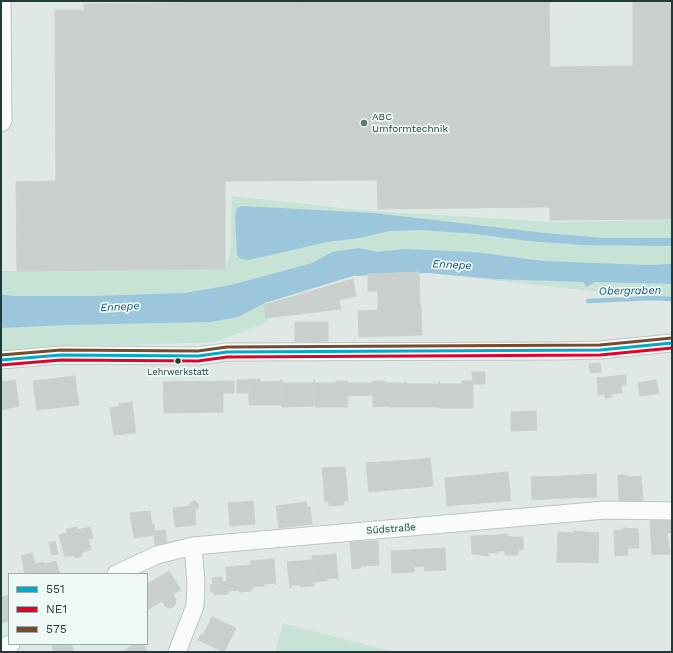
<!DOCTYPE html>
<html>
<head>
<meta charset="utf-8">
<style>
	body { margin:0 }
	#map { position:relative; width:673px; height:653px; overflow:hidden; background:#e0e8e6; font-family:"Work Sans",sans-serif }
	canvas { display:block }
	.frame { position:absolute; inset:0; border:2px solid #1d3c3a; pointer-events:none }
	.legend { position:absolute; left:8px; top:573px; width:140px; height:72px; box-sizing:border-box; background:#eef8f5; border:1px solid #9aadaa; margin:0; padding:5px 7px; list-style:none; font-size:12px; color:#1d3c3a }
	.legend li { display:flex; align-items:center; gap:8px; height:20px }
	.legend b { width:20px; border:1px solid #9aadaa }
</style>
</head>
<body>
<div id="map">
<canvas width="673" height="653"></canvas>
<div class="frame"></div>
<ul class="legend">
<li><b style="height:5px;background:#00a9ce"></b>551</li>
<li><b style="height:5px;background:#e4002b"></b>NE1</li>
<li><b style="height:5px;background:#7a4b2a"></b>575</li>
</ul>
</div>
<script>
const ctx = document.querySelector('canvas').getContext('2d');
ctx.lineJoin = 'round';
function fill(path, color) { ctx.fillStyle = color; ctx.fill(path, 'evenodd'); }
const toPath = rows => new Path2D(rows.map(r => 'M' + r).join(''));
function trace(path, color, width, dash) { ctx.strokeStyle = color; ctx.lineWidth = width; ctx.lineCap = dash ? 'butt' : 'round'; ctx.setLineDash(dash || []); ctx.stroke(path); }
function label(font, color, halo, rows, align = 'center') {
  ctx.font = font + ' "Work Sans",sans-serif'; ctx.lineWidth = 3.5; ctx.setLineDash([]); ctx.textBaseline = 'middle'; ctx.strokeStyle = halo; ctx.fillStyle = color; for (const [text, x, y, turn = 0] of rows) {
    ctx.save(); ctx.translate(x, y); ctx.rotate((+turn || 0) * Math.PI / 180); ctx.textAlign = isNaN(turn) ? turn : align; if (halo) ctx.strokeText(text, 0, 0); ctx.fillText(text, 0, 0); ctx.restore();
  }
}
const green = toPath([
	[232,196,370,211,553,222,672,220,672,300,429,273,353,276,265,303,268,322,216,342,18,349,1,352,1,271,225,269,230,253],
	[283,623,393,652,275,652]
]);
const water = toPath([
	[242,206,374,213,545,233,605,238,672,238,672,246,582,245,529,241,475,234,422,230,390,231,360,238,327,242,249,260,241,259,237,255,235,216,237,208],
	[358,248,378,252,403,249,474,252,544,261,647,265,672,264,672,284,595,282,587,287,583,282,494,279,429,273,353,276,265,303,238,317,210,322,66,325,1,328,1,294,12,296,92,296,184,293,231,285,312,263,332,252]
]);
const stream = toPath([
	[588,301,652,298,672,299]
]);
const building = toPath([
	[349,1,549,1,550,67,633,66,633,2,672,2,672,219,550,220,550,207,378,209,377,180,225,181,225,269,17,271,16,182,56,181,55,10,84,10,84,4,349,1],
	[419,272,420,306,386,307,386,310,378,310,378,291,368,291,368,274,419,272],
	[353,279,356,296,339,300,341,309,266,318,264,305,353,279],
	[421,306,422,335,387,336,386,307,421,306],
	[378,310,386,310,387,336,359,337,358,311,378,310],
	[295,322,328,322,328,341,295,342,295,322],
	[600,363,601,372,590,373,589,364,600,363],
	[472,372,485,372,485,384,473,384,472,372],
	[626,375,626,385,621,385,622,393,611,394,612,397,605,398,605,394,598,395,597,378,626,375],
	[75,376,79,405,37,410,33,381,75,376],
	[249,379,260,379,260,382,281,381,281,379,282,405,249,405,249,379],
	[15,380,19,406,1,410,1,382,15,380],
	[237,380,248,380,249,393,237,393,237,380],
	[282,380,282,383,314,383,314,380,314,406,282,407,282,380],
	[656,380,659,393,640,396,638,383,656,380],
	[234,381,234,393,223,393,223,412,164,413,163,382,234,381],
	[336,381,347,381,348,407,315,407,315,383,337,383,336,381],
	[373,381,385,381,385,383,406,383,406,381,406,407,390,407,389,406,373,407,373,381],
	[406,381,407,384,439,384,439,381,439,407,406,407,406,381],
	[462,381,473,381,473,408,439,408,439,382,440,384,462,384,462,381],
	[347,383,373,383,373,395,347,396,347,383],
	[132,402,136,433,114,435,110,408,119,406,119,404,132,402],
	[536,411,537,430,511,431,511,412,536,411],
	[430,458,433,486,401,489,398,461,430,458],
	[398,461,401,489,369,492,366,463,398,461],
	[345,467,348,500,344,501,344,505,329,506,329,502,325,502,322,468,345,467],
	[508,472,511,501,479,503,477,475,508,472],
	[596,474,597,497,564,498,564,476,596,474],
	[477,475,479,503,447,506,445,478,477,475],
	[618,475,627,475,627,477,641,476,643,500,619,502,618,475],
	[564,476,564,498,532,500,531,477,564,476],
	[195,501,198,504,199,507,195,510,196,525,175,527,173,508,190,506,189,504,192,502,195,501],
	[253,501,255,524,230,526,228,503,253,501],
	[306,502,307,507,310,507,312,524,279,528,276,506,306,502],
	[150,511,152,525,154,524,155,531,165,530,167,542,155,545,154,535,134,538,130,513,150,511],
	[672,520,672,532,667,533,670,554,652,555,650,521,672,520],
	[77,527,78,530,90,527,93,538,88,539,91,550,82,552,82,556,75,558,74,555,65,557,59,535,67,533,66,529,77,527],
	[623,528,638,529,639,548,628,548,628,555,615,556,614,530,623,530,623,528],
	[574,531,599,533,598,563,557,562,558,532,573,533,574,531],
	[507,534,508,537,523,537,523,550,518,550,518,555,505,555,505,551,497,551,497,535,507,534],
	[497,535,498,553,488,553,489,556,472,554,471,536,497,535],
	[55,541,58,554,52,555,49,543,55,541],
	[378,541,379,565,361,566,361,568,352,569,350,542,378,541],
	[445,548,446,570,425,571,424,566,414,567,414,572,392,573,391,551,445,548],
	[32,553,35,564,44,562,45,564,56,561,60,574,25,574,21,556,32,553],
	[336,554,338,580,337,578,327,579,327,581,314,582,312,556,336,554],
	[274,559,276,585,275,583,264,584,264,586,252,587,250,561,274,559],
	[312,560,314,586,301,587,301,585,291,585,291,588,290,588,287,562,312,560],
	[250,565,252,591,239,592,239,590,228,591,228,594,226,567,250,565],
	[169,571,181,590,173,594,176,600,175,605,173,607,169,608,165,606,162,601,147,610,147,582,149,583,169,571],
	[222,577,223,582,227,581,228,594,214,595,214,592,211,592,210,585,213,585,212,578,222,577],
	[9,595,9,615,4,597,9,595],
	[4,597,9,615,9,621,1,623,1,598,4,597],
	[212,617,236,628,224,652,198,640,201,634,203,635,212,617],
	[51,644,71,644,74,652,54,652,51,644],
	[135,644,143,644,148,652,122,652,135,644]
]);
const street = toPath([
	[1,123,3,121,2,1],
	[1,360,61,355,198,356,227,352,560,351,600,350,672,343],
	[116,574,157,555,193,546,605,510,672,511],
	[1,647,11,644],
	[177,652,195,606,196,583,193,546]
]);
const bus1 = toPath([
	[1,360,61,355,198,356,227,352,600,350,672,343]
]);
const bus2 = toPath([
	[1,365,61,360,198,361,227,357,600,355,672,348]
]);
const bus3 = toPath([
	[1,355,61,350,198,351,227,347,600,345,672,338]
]);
const markers = [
	[364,123,4,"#617876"],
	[178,361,3.5,"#1d3c3a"]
];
const busNames = [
	["Lehrwerkstatt",178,372]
];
const poiNames = [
	["ABC",372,117],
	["Umformtechnik",372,129]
];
const streetNames = [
	["Südstraße",391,529,-4]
];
const waterNames = [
	["Ennepe",452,265,3],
	["Obergraben",630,291,-1],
	["Ennepe",120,307,-3]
];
fill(green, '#c7e3d6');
fill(water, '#9cc6dc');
trace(stream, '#9cc6dc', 4.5);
fill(building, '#c8cfcd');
trace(building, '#c9d1cf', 1);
trace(street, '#bdc5c3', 19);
trace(street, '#fafcfb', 17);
trace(bus1, '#00a9ce', 3);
trace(bus2, '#e4002b', 3);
trace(bus3, '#7a4b2a', 3);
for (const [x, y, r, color] of markers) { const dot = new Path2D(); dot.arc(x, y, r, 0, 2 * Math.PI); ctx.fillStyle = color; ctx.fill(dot); trace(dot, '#eef8f5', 1.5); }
label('9px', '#1d3c3a', '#eef8f5', busNames);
label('10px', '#1d3c3a', '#eef8f5', poiNames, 'left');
label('10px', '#1d3c3a', '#eef8f5', streetNames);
label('italic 11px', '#12567d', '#eef8f5', waterNames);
</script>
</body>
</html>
